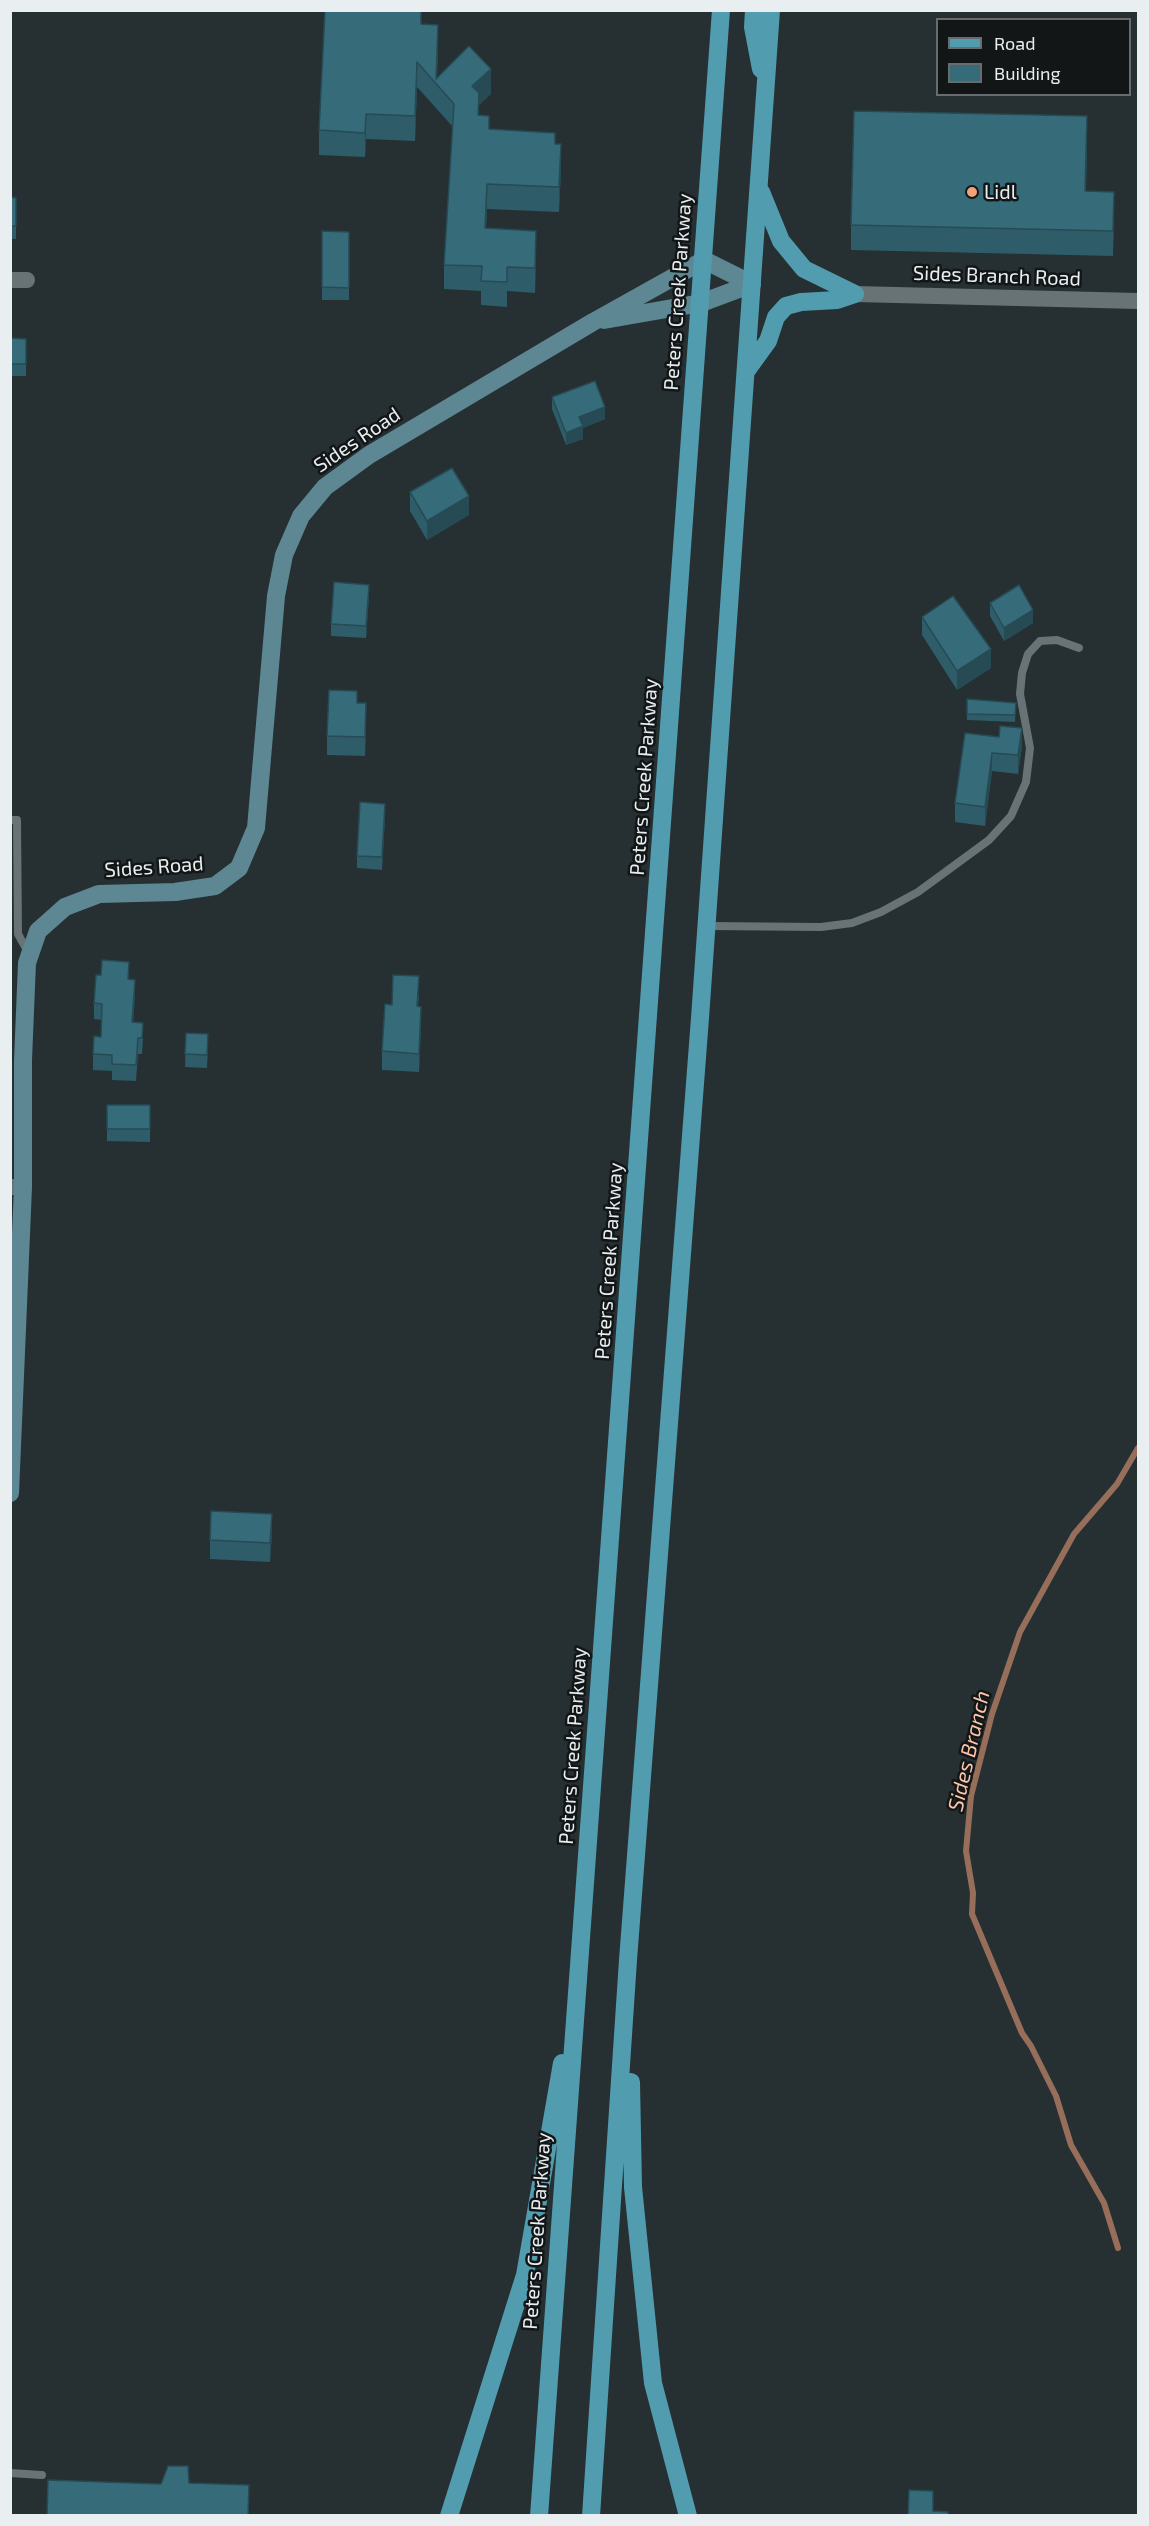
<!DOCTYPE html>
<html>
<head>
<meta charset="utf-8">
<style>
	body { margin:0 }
	#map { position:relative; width:1149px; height:2526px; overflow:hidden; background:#262f32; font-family:"Exo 2",sans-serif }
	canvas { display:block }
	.frame { position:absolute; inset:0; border:12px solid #e9eef0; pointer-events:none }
	.legend { position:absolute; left:936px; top:18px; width:195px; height:78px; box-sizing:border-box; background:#121617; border:2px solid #686c6e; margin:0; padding:8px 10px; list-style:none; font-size:18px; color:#e9eef0 }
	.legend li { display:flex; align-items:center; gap:12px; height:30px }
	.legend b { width:30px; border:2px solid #686c6e }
</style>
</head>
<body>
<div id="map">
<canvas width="1149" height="2526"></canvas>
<div class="frame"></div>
<ul class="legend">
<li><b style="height:8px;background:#529caf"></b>Road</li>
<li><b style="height:16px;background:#366b79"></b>Building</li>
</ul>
</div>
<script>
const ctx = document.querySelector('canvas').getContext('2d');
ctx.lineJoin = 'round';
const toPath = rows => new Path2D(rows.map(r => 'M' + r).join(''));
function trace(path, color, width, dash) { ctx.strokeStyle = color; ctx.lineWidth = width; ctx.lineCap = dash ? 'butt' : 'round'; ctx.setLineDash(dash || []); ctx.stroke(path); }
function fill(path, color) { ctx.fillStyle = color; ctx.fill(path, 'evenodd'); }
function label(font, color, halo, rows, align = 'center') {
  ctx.font = font + ' "Exo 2",sans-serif'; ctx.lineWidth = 5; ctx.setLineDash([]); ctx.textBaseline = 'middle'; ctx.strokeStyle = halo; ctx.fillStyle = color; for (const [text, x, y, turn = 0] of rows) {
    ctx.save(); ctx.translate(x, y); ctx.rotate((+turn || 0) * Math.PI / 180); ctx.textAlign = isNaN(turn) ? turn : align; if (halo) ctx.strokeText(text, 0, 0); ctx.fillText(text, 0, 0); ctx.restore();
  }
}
const stream = toPath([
	[1118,2248,1104,2203,1071,2145,1056,2096,1031,2046,1022,2033,972,1914,973,1893,966,1851,971,1796,992,1714,1020,1632,1074,1534,1117,1484,1138,1448]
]);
const lane = toPath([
	[10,820,17,820,18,934,28,952],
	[707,926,821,927,852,923,881,912,918,892,989,840,1011,816,1026,782,1030,748,1020,694,1022,673,1028,654,1040,641,1057,640,1079,648],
	[10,2473,42,2475]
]);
const street = toPath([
	[10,280,27,280],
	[855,294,1138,301],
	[10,1187,23,1187]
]);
const secondary = toPath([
	[604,320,701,303,752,284],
	[10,1493,23,1187,23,1060,27,963,38,931,65,907,99,894,175,892,215,886,239,868,256,828,276,596,284,555,301,516,325,487,369,455,593,322,704,260,752,284]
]);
const primary = toPath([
	[754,10,753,27,761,69],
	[761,192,781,241,804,269,855,294],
	[747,370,768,341,776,317,786,306,801,302,837,300,855,294],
	[631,2082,633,2187,653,2383,688,2516],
	[449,2516,525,2275,562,2063],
	[539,2516,721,10],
	[591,2516,628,1960,700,1018,771,10]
]);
const wall = toPath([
	[422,24,438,50,437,78,491,94,479,105,479,115,489,129,555,144,561,169,559,212,487,209,486,228,536,255,535,293,507,291,507,307,481,305,481,291,444,289,444,265,453,127,417,87,415,141,366,139,365,157,319,155,319,130],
	[1087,141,1086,191,1114,217,1113,256,851,250,851,225],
	[10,197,16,198,16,239,10,239],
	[322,231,349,232,349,300,322,300],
	[10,338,26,339,26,376,10,376],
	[552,397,605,419,583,428,583,439,566,445,552,409],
	[410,492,469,515,427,540,410,511],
	[369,597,366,638,331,636,331,624],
	[990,603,1033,623,1004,641,990,616],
	[922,617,991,668,957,690,922,635],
	[967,699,1016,703,1015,722,967,720],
	[357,703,366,722,365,756,327,755,327,736],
	[965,733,1022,746,1018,774,992,771,985,826,955,822,955,803],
	[385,816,382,870,357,868,357,856],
	[129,980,135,996,133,1022,143,1039,142,1054,138,1054,136,1081,112,1080,112,1071,93,1070,93,1054,101,1037,102,1020,94,1019,94,1003],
	[419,995,418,1006,421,1025,419,1072,382,1070,382,1051,392,1005],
	[186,1033,208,1047,207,1068,185,1067],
	[107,1105,150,1105,150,1142,107,1141],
	[272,1533,270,1562,210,1559,210,1540]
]);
const shadedWall = toPath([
	[438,25,438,50,436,84,436,83],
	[417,62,417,87,415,141,415,116],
	[491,69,491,94,479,105,472,86],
	[366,114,366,139,365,157,365,133],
	[561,144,561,169,559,212,559,187],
	[487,184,487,209,485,253,485,228],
	[536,231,536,255,535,293,535,268],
	[605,407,605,419,583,428,583,439,566,445,566,433,579,417],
	[469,496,469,515,427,540,427,521],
	[369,585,369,597,366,638,366,626],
	[1033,610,1033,623,1004,641,1004,628],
	[991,649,991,668,957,690,957,671],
	[366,703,366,722,365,756,365,737],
	[1022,728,1022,746,1018,774,1018,755],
	[992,753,992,771,985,826,985,807],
	[385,804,385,816,382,870,382,857],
	[135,980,135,996,132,1038,132,1022],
	[421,1007,421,1025,419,1072,419,1054],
	[272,1514,272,1533,270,1562,270,1543]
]);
const building = toPath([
	[325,10,421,10,421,24,438,25,436,79,469,46,491,69,472,86,479,93,478,115,489,116,489,129,555,133,555,144,561,144,559,187,487,184,485,228,536,231,535,268,507,267,507,282,481,281,482,266,444,265,454,104,417,62,415,116,366,114,365,133,319,130,325,10],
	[854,111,1087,116,1085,191,1114,192,1113,231,851,225,854,111],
	[10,197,16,198,16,226,10,226,10,197],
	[322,231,349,232,349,288,322,287,322,231],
	[10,338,26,339,26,364,10,364,10,338],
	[595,381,605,407,579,417,583,426,566,433,552,397,595,381],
	[452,468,469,496,427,521,410,492,452,468],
	[334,582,369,585,366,626,331,624,334,582],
	[1019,585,1033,610,1004,628,990,603,1019,585],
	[953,596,991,649,957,671,922,617,953,596],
	[329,690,357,691,357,703,366,703,365,737,327,736,329,690],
	[967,699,1016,703,1015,715,967,714,967,699],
	[1000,726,1022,728,1018,755,992,753,985,807,955,803,965,733,999,737,1000,726],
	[360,802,385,804,382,857,357,856,360,802],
	[102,960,129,962,128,979,135,980,132,1022,143,1023,142,1038,138,1038,136,1065,112,1064,112,1055,93,1054,94,1036,101,1037,102,1004,94,1003,96,975,101,975,102,960],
	[393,975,419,976,417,1006,421,1007,419,1054,382,1051,385,1004,392,1005,393,975],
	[186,1033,208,1034,207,1055,185,1054,186,1033],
	[107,1105,150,1105,150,1129,107,1129,107,1105],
	[211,1511,272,1514,270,1543,210,1540,211,1511],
	[168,2466,188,2466,189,2483,249,2485,248,2516,47,2516,48,2480,161,2484,168,2466],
	[909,2490,933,2491,933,2511,948,2512,948,2516,908,2516,909,2490]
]);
const markers = [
	[972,192,6,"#f1a27b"]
];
const poiNames = [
	["Lidl",984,192]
];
const streetNames = [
	["Sides Branch Road",997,276,2],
	["Peters Creek Parkway",678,292,-86],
	["Sides Road",357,440,-34],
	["Peters Creek Parkway",644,777,-86],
	["Sides Road",154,867,-4],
	["Peters Creek Parkway",609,1261,-86],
	["Peters Creek Parkway",573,1746,-86],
	["Peters Creek Parkway",537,2231,-86]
];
const waterNames = [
	["Sides Branch",969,1751,-77]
];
trace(stream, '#976e5a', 6);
trace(lane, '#687376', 8);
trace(street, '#687376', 16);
trace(secondary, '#5d8792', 18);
trace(primary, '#529caf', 18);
fill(wall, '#2e5c68');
fill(shadedWall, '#264b55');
fill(building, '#366b79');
trace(building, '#264b55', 1.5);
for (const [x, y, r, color] of markers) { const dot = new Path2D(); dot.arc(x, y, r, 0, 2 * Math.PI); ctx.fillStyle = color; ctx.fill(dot); trace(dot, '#121617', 2); }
label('20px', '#e9eef0', '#121617', poiNames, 'left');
label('20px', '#e9eef0', '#121617', streetNames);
label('italic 21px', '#fdc6ab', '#121617', waterNames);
</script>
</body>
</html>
